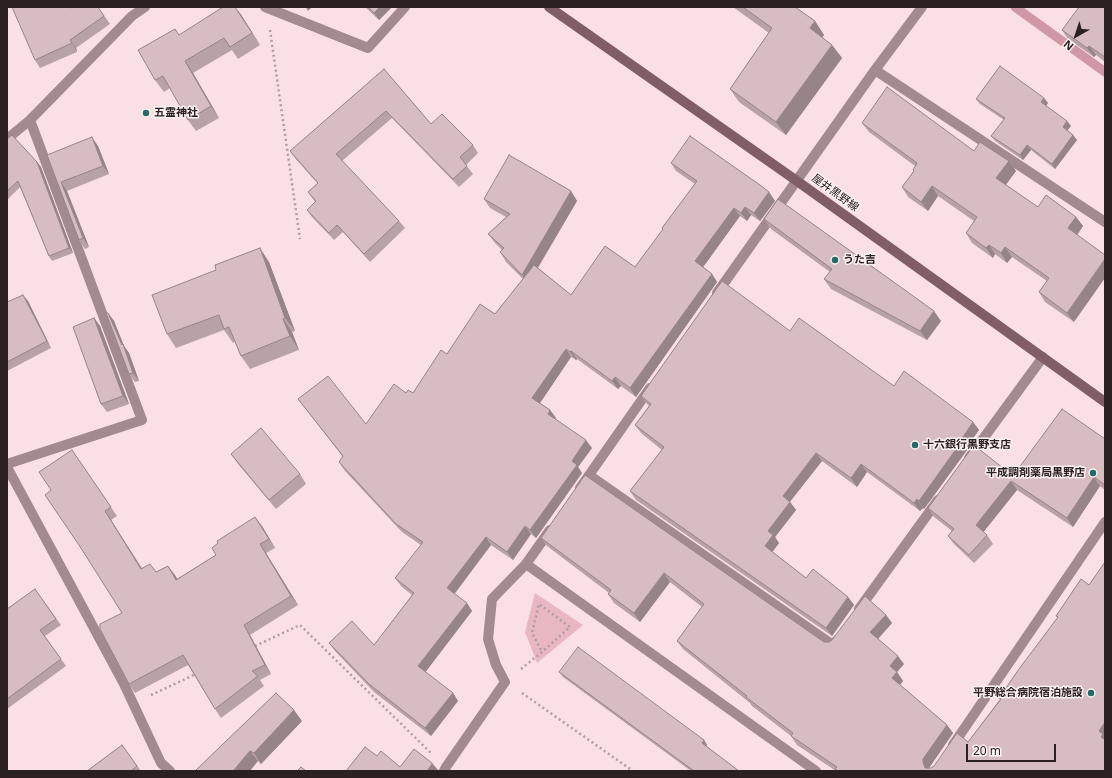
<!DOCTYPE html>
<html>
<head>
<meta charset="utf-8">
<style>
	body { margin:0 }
	#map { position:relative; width:1112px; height:778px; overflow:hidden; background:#fadfe4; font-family:"Noto Sans",sans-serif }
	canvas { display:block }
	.frame { position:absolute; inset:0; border:8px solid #2b2123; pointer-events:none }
	.north { position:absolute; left:1056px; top:16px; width:40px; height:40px; -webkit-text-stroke:3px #fcf1f3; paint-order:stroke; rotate:219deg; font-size:11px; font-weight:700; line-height:16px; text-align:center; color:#2b2123 }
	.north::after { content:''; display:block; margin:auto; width:14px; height:18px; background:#2b2123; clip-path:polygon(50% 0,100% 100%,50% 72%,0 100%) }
	.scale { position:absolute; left:966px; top:744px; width:90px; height:18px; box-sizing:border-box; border:2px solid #2b2123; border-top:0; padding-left:5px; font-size:12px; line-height:14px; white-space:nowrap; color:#2b2123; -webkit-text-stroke:3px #fcf1f3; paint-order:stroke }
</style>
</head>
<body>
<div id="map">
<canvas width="1112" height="778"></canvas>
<div class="frame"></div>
<div class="north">N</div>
<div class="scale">20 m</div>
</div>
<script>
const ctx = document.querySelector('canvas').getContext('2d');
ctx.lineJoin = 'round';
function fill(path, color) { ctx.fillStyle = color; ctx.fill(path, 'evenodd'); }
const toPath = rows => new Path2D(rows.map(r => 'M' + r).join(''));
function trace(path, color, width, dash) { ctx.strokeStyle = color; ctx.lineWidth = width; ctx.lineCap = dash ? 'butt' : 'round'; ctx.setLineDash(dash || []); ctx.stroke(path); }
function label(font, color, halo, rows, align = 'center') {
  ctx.font = font + ' "Noto Sans","Noto Sans JP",sans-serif'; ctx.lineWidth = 3; ctx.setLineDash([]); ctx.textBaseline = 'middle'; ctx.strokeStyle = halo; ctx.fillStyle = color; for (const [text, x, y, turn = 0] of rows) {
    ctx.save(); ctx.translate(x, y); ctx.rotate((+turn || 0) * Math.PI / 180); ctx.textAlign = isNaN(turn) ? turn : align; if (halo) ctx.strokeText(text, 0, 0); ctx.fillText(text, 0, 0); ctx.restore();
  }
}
const green = toPath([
	[535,593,583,625,537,663,525,632]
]);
const stream = toPath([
	[1015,7,1105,72]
]);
const path = toPath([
	[270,30,300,239],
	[255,646,300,625,431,753],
	[521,669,542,652,570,627,539,604,532,633,542,652],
	[522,693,633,771],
	[151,695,196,674]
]);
const street = toPath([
	[265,7,368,48,405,7],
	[875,70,1105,222],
	[7,139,30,120,132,16,145,7],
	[717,293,875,70,922,7],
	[969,458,1043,357],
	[7,464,142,420,30,120],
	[7,467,124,684,161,763,170,771],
	[589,475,833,645,837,640],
	[580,488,650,388],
	[526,564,816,771],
	[859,609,938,500],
	[953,745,1105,522],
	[444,771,446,767,505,682,496,665,488,639,492,599,526,564,550,530]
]);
const secondary = toPath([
	[549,7,797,181,1105,402]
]);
const wall = toPath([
	[98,7,110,24,76,48,77,52,40,68,35,60],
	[365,7,392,7,379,20],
	[733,7,795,7,815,21,824,35,822,38,832,45,842,58,786,135,739,102,730,89,769,33],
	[1105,7,1105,62,1096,55,1094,57,1068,39,1062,30],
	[240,13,260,45,238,59,232,50,193,73,219,118,196,131,188,120,170,88,164,92,155,80,179,35],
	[384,69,431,124,473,145,478,153,466,165,473,174,459,187,392,118,342,161,399,221,405,228,370,262,343,232,334,240,312,217,307,210,315,202,308,192,318,184,295,158,290,151],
	[1044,98,1048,103,1046,106,1067,121,1071,126,1067,130,1073,135,1077,140,1055,169,1031,150,1023,160,995,141,991,136,1004,120,980,104,976,99],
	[862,123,974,151,1009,161,1016,171,1006,185,1038,207,1076,217,1083,226,1077,235,1074,322,1045,302,1039,292,1047,281,1012,257,1007,263,995,254,993,258,972,243,966,233,974,221,938,196,928,211,908,197,902,187,914,171,913,170,915,166,869,132],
	[7,139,37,162,41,167,73,253,52,261,49,256,20,187,7,200],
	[98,146,109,174,67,191,89,247,85,249,79,240,47,155],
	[671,163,769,192,775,201,760,221,751,215,747,221,740,216,703,267,712,274,717,282,636,397,621,386,618,389,577,359,576,360,571,357,540,403,550,410,556,418,555,419,592,448,578,467,582,473,536,538,531,534,513,560,491,545,454,593,472,611,425,672,453,693,458,701,431,736,374,692,335,651,329,643,374,645,412,595,401,586,395,578,421,545,402,532,345,471,339,462,343,457,298,399,366,424,406,393,413,393,447,354,495,314,523,279,506,262,500,252,502,250,495,243,488,234,506,217,490,208,484,199,571,191,577,201,538,268,571,295,635,267,663,230,662,228,695,184,676,171],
	[764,219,941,321,927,340,831,289,824,279,830,272,771,229],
	[269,262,295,331,292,332,299,350,250,369,241,356,235,342,233,343,224,330,176,348,167,334],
	[7,300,8,302,28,301,51,348,7,371],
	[108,313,114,321,124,346,129,353,139,381,135,382,129,374],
	[94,318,100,326,129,404,107,412,101,404],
	[790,331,894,386,973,422,979,430,969,444,970,446,924,509,923,508,920,511,867,472,857,487,822,461,790,502,796,510,775,537,779,543,772,552,806,578,848,597,854,605,832,636,636,500,630,491,662,450,641,433,635,425,649,406,647,404,641,396],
	[1105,439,1105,490,1100,486,1073,527,1017,490,983,532,987,535,993,544,974,563,954,544,948,536,952,531,934,517,928,508],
	[72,450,117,516,111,520,142,569,156,572,168,566,177,579,262,526,275,548,266,553,298,605,250,635,271,674,260,680,264,686,221,718,215,709,188,665,135,693,129,684,122,613],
	[231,454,300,474,306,484,276,509,238,464],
	[585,475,824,642,829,642,886,615,892,623,878,639,904,664,897,672,903,681,900,685,947,725,953,733,929,768,931,768,968,742,1000,699,999,698,1058,618,1056,616,1081,579,1105,771,836,771,797,745,791,736,752,706,750,703,683,649,677,641,702,607,670,582,640,622,614,603,608,594,609,593,547,546,541,538],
	[35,589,61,625,45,636,66,666,7,709,7,609],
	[559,672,704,740,707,745,706,746,739,771,691,771,563,677],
	[302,721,261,764,258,761,195,771],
	[122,745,141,771,87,771]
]);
const shadedWall = toPath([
	[235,7,240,13,260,45,252,33],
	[306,7,312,7,308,11],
	[380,7,392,7,379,20,374,13],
	[815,21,824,35,819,42,810,28],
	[70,40,76,48,77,52,72,43],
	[832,45,842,58,786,135,776,122],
	[1089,46,1096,55,1094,57,1087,48],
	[185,61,193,73,219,118,211,106],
	[1044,98,1048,103,1045,107,1041,102],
	[1067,121,1071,126,1066,132,1063,127],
	[1073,135,1077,140,1055,169,1052,164],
	[92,137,98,146,109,174,103,166],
	[1027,145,1031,150,1023,160,1020,155],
	[1009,161,1016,171,1003,188,996,178],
	[37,162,41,167,73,253,69,248],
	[61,182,67,191,89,247,83,238],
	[932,186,938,196,928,211,921,202],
	[571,191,577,201,528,284,522,275],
	[769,192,775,201,760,221,754,213],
	[745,207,751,215,747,221,741,213],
	[734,208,740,216,701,270,695,261],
	[1076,217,1083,226,1075,238,1068,228],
	[989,245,995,254,993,258,986,248],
	[1005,247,1012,257,1007,263,1001,253],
	[260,248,269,262,295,331,285,318],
	[1105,259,1105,278,1074,322,1067,313],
	[712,274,717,282,636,397,630,388],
	[23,295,28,301,51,348,47,341],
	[934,311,941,321,927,340,920,331],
	[108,313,114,321,124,346,129,353,139,381,133,373],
	[94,318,100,326,129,404,123,396],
	[283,319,292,332,299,350,290,336],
	[566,349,571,357,538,406,532,398],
	[571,351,577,359,576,360,570,352],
	[615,377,621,386,618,389,612,381],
	[550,410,556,418,553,422,548,414],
	[973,422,979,430,969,444,970,446,924,509,919,501],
	[586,440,592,448,578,467,582,473,536,538,530,530,572,461],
	[816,453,822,461,788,504,783,496],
	[861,464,867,472,857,487,851,478],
	[1094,477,1100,486,1073,527,1067,518],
	[1011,481,1017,490,982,534,976,525],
	[917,499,923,508,920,511,914,503],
	[790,502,796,510,775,537,779,543,771,554,765,546,768,531],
	[105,511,111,520,148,578,141,569],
	[255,517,262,526,275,548,269,539],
	[525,526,531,534,513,560,507,552],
	[486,537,491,545,453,596,447,588],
	[260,544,266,553,298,605,291,596],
	[168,566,175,575,183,589,176,580],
	[664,573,670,582,640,622,634,613],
	[848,597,854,605,832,636,826,628],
	[467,603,472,611,424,674,418,666],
	[886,615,892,623,876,641,870,632],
	[244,625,250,635,271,674,265,665],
	[898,656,904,664,897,672,903,681,898,687,892,678,890,666],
	[453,693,458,701,431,736,425,728],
	[294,710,302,721,261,764,254,753],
	[1105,722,1105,742,1101,737,1099,731],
	[947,725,953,733,929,768,929,771,925,768,923,762,923,759],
	[704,740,707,745,705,748,702,743],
	[250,751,258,761,250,771,233,771],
	[432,763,438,770,438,771,427,771]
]);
const building = toPath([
	[12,7,71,7,71,8,73,7,98,7,104,16,70,40,72,43,35,60,12,7],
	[223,7,235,7,252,33,230,47,224,38,185,61,211,106,188,120,163,76,155,80,138,50,175,29,179,35,223,7],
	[368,7,380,7,374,13,368,7],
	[743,7,795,7,815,21,810,28,832,45,776,122,730,89,772,28,743,7],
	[1079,7,1105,7,1105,57,1089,46,1087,48,1062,30,1079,7],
	[1000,66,1044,98,1041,102,1067,121,1063,127,1073,135,1052,164,1027,145,1020,155,991,136,1005,118,976,99,1000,66],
	[384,69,431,124,442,114,473,145,460,157,467,166,453,179,386,111,336,154,399,221,364,254,337,225,329,233,307,210,316,201,308,192,318,183,290,151,384,69],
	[887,87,974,151,980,142,1009,161,996,178,1038,207,1046,195,1076,217,1068,228,1105,255,1105,259,1067,313,1039,292,1049,278,1005,247,1001,253,989,245,986,248,966,233,977,217,932,186,921,202,902,187,914,171,913,170,917,163,862,123,887,87],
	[12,135,37,162,69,248,49,256,18,181,7,191,7,139,12,135],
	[690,136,760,185,769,192,754,213,745,207,741,213,734,208,695,261,712,274,630,388,615,377,612,381,571,351,570,352,566,349,532,398,550,410,548,414,586,440,572,461,577,465,530,530,525,526,507,552,486,537,447,588,467,603,418,666,453,693,425,728,369,684,329,643,352,621,374,645,414,593,395,578,423,542,396,524,339,462,343,456,298,399,328,376,366,424,394,384,406,393,408,390,413,393,441,350,447,354,480,304,495,314,534,265,571,295,605,246,635,267,663,229,662,228,697,181,671,163,690,136],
	[92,137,103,166,61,182,83,238,79,240,47,155,92,137],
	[509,155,571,191,522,275,500,252,504,248,488,234,510,214,484,199,509,155],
	[778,199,934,311,920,331,824,279,832,269,764,219,778,199],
	[260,248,285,318,283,319,290,336,241,356,229,327,224,329,219,315,167,334,152,295,216,270,215,265,260,248],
	[722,281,790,331,799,318,894,386,904,371,973,422,963,437,964,438,919,501,917,499,914,503,861,464,851,478,816,453,783,496,790,502,768,531,773,535,765,546,806,578,813,569,848,597,826,628,630,491,664,447,635,425,651,404,641,396,722,281],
	[23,295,47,341,7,362,7,302,23,295],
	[106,313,108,313,122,345,123,344,133,373,129,374,106,313],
	[94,318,123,396,101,404,73,327,94,318],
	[1062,409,1105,439,1105,485,1094,477,1067,518,1011,481,976,525,987,535,969,555,948,536,954,529,928,508,974,445,1013,476,1062,409],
	[261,428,300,474,269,500,231,454,261,428],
	[72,450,111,507,105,511,141,569,150,564,156,572,168,566,176,580,216,555,212,548,218,543,217,541,255,517,269,539,260,544,291,596,244,625,265,665,252,671,258,676,215,709,183,655,129,684,100,629,100,624,122,613,79,545,45,495,51,490,39,472,72,450],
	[585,475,824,642,829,642,832,640,865,596,886,615,870,632,898,656,890,666,897,672,892,678,947,725,923,759,923,762,925,768,931,768,934,766,957,733,968,742,1001,699,999,698,1019,669,1058,617,1056,616,1081,579,1089,585,1105,562,1105,722,1099,731,1103,734,1101,737,1105,740,1105,771,838,771,835,769,837,767,791,736,793,733,746,697,747,696,677,641,704,604,664,573,634,613,608,594,611,590,541,538,585,475],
	[35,589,56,619,40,630,61,659,7,699,7,609,35,589],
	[578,647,704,740,702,743,739,771,694,771,559,672,578,647],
	[276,693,294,710,254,753,250,751,233,771,195,771,276,693],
	[122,745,137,766,131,771,87,771,122,745],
	[365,747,377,756,381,751,400,767,414,749,432,763,432,764,427,771,346,771,365,747],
	[301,767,306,771,297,771,301,767]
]);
const markers = [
	[146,113,4,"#236c65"],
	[835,260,4,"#236c65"],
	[915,445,4,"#236c65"],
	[1093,473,4,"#236c65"],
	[1091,693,4,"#236c65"]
];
const poiNames = [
	["五霊神社",154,113],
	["うた吉",843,260],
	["十六銀行黒野支店",923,445],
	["平成調剤薬局黒野店",1085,473,"right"],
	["平野総合病院宿泊施設",1083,693,"right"]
];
const streetNames = [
	["屋井黒野線",835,193,36]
];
fill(green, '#e9b7c1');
trace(stream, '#d098a4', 9);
trace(path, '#b19ca0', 2.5, [2, 3]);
trace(street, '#a38a8f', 10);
trace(secondary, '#815e65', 10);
fill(wall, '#b9a2a6');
fill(shadedWall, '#968487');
fill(building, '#d7bcc1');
trace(building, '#968487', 1);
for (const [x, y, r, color] of markers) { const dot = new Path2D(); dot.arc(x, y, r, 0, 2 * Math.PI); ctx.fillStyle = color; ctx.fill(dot); trace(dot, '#fcf1f3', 1.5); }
label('bold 11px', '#2b2123', '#fcf1f3', poiNames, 'left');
label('11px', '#2b2123', '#fcf1f3', streetNames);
</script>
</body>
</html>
